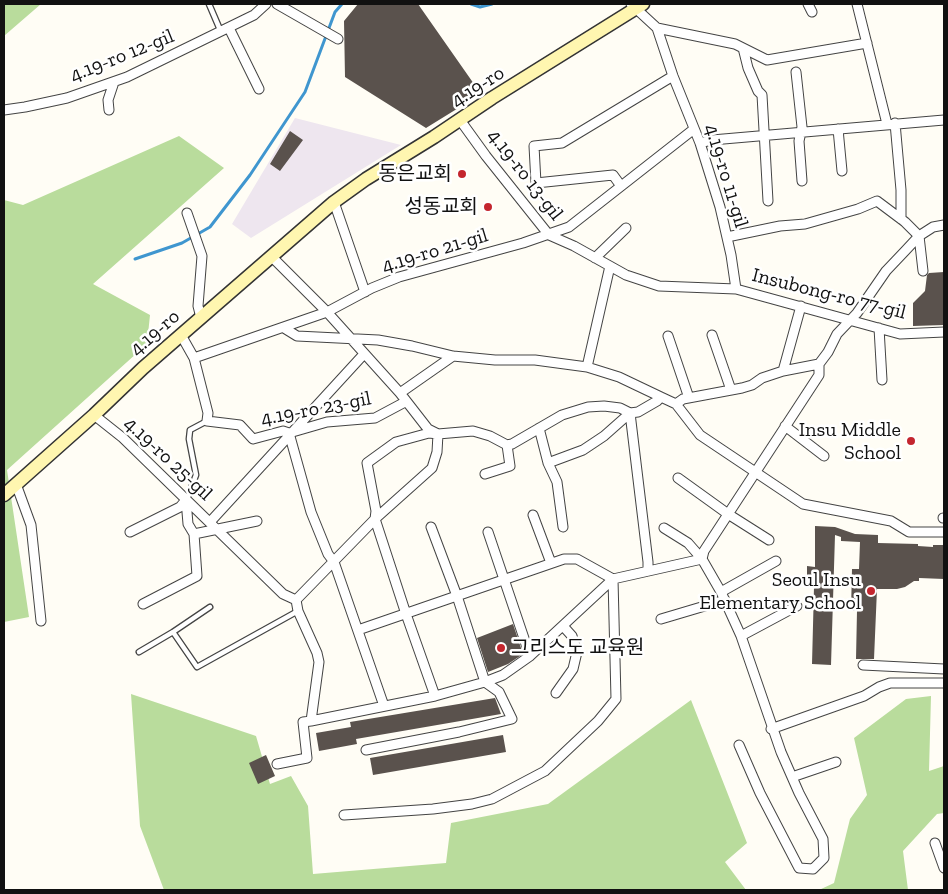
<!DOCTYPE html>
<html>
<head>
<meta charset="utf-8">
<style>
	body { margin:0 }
	#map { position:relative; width:948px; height:894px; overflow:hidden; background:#fffdf5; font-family:"Zilla Slab",serif }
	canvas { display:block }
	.frame { position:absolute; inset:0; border:5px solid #111; pointer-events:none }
</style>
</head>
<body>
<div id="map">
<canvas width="948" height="894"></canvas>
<div class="frame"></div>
</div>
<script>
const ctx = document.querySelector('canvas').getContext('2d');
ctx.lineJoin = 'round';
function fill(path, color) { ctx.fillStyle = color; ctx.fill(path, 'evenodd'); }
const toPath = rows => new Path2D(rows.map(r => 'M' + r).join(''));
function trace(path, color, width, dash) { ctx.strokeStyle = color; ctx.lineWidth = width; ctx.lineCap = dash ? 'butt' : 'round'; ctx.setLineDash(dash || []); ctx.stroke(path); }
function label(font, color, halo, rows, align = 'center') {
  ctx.font = font + ' "Zilla Slab","Noto Sans KR",serif'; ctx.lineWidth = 5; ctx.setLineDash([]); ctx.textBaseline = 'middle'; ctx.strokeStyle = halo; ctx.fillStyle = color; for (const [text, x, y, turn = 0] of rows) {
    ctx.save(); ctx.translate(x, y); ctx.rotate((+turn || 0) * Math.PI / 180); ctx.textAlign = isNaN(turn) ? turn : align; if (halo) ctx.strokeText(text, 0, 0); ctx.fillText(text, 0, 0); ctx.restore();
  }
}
const industrial = toPath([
	[295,118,401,145,251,238,232,224]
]);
const forest = toPath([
	[4,4,41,4,4,36],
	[179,136,224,168,93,284,150,315,147,344,7,470,29,617,4,622,4,200,23,205],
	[131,694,256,736,270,784,291,776,308,806,313,874,446,863,451,823,548,804,691,700,747,843,725,862,746,890,164,890,140,826],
	[931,696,929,771,944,766,944,813,937,814,903,851,908,890,819,890,834,883,850,819,867,795,854,738,906,699]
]);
const stream = toPath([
	[471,4,480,7,492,4],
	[135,259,182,243,210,227,250,175,305,92,335,12,342,4]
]);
const building = toPath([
	[358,4,418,4,481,94,426,128,345,77,344,21],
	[290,131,303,140,280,171,270,164],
	[944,272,944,325,913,326,913,303,925,291,927,275,929,273],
	[815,526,835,527,855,534,878,535,878,543,918,544,918,546,933,547,933,545,944,545,944,579,919,578,919,581,914,581,905,587,897,589,877,589,874,659,856,659,857,611,851,611,852,569,859,569,860,542,841,541,841,537,835,535,831,665,812,664,814,587,807,587,807,566,815,567],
	[513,624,523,654,508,664,488,672,477,638],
	[495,698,501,714,356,739,357,744,319,751,316,733,351,727,350,722],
	[503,735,506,752,373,775,370,758],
	[266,755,275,776,258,784,249,763]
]);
const lane = toPath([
	[209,4,221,32],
	[187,499,196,475,189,439,190,430,207,421],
	[173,632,210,607],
	[139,652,173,632,197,667,298,611]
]);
const street = toPath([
	[277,4,338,39],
	[631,4,657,28,673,76,700,143,720,207,731,255,736,289],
	[808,4,812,12],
	[857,4,887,124],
	[229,28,259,89],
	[657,28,735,44,767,60,867,43],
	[743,48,748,68,758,91,762,95,768,201],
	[796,72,802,127,799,141,802,181],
	[4,110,25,107,67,98,127,77,254,15,266,4],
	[109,110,108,100,114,82],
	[460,120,486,156,549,235,574,246,626,275,659,286,736,289,900,334,944,332],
	[895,123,901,190,901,219],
	[838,129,842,171],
	[700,143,712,140,944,120],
	[621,186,613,175,536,183,534,146,562,143,673,76],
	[334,202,365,292],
	[187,213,202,256,198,306,201,318],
	[727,237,780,226,805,224,858,209,877,201,905,222,919,236,923,271],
	[271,256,327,312,400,393,428,429,438,434,437,452,432,468,375,519,296,600],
	[595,258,626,228],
	[284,328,297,336,378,340,412,346,453,356,495,360,535,360,587,367,619,377,661,397],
	[879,328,882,380],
	[181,335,194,358,208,413,207,421,240,425,253,439,283,431,289,433,327,422,375,418,405,402],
	[712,335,731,390],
	[668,336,689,398],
	[194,358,327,312,372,288,399,277,523,243,569,227,694,129],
	[587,367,610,266],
	[783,371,801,306],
	[400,393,453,356],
	[676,404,700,435,803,504,891,521,909,532,944,532],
	[630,413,648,562,648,571],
	[94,415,123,438,283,594,296,600,298,611,317,653,319,662,311,721,303,722,307,758,277,764],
	[785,426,824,456],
	[539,428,548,463,557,482,563,527],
	[289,433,311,512,328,554,334,562,384,706],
	[548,463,583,450,604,436,630,413],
	[485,474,510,466,507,445],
	[678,478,728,514,769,540],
	[16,484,31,525,41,621],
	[533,515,551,563],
	[943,518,944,518],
	[210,522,364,354],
	[664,528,688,543,702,559,721,592,741,636,781,752,799,793,823,839,824,858,813,869,799,868,760,793,739,745],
	[130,532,180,507,186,500],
	[488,532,530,656],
	[194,534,257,521],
	[702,559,704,551,819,375,819,364,828,352,837,334,857,313,886,271,905,251,919,236,933,227,944,225],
	[721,592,776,561],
	[143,604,197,576,194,534,188,524,186,500],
	[661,619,725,600],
	[741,636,797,606],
	[863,665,944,669],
	[556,693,573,669,577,652,572,636,563,626],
	[435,696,406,614,375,519,376,511,367,463,396,442,429,433,438,434,473,431,490,436,507,445,512,444,562,415,588,407,604,406,620,408,630,413,638,412,657,401,661,397,676,404,683,399,742,388,752,385,762,378,783,371,819,364],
	[311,721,435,696,485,682,503,675,530,656,613,579,702,559],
	[771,729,864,696,879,687,890,683,944,683],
	[366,750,459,732,512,719,499,692,485,682,457,596,431,527],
	[792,777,836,762],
	[344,815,433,809,472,804,492,799,545,771,598,721,616,699,613,579,577,559,564,559,358,630],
	[935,843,944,868]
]);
const secondary = toPath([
	[4,495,94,415,143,368,334,202,366,179,434,137,492,98,643,4]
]);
const markers = [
	[462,174,5,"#c4262e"],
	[488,207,5,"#c4262e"],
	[911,441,5,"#c4262e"],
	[871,591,5,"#c4262e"],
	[501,648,5,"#c4262e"]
];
const streetNames = [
	["4.19-ro 12-gil",122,56,-22],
	["4.19-ro",478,87,-33],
	["4.19-ro 13-gil",525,175,52],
	["4.19-ro 11-gil",726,176,73],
	["4.19-ro 21-gil",435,251,-17],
	["Insubong-ro 77-gil",829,294,14],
	["4.19-ro",155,333,-41],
	["4.19-ro 23-gil",316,409,-11],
	["4.19-ro 25-gil",168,459,43]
];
const poiNames = [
	["동은교회",452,174],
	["성동교회",478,207],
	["Insu Middle",901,430],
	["School",901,453],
	["Seoul Insu",861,580],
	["Elementary School",861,603],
	["그리스도 교육원",511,648,"left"]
];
fill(industrial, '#eee6ef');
fill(forest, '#b9dc9c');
trace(stream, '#3f96cf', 3);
fill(building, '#5a524d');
trace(lane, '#444', 7);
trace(street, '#444', 11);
trace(secondary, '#333', 15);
trace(lane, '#fff', 4.5);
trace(street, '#fff', 9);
trace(secondary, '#fff6b0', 12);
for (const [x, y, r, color] of markers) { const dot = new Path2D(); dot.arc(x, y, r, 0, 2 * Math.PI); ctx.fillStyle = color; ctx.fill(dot); trace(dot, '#fff', 2); }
label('20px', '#111', '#fff', streetNames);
label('20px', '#111', '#fff', poiNames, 'right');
</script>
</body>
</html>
